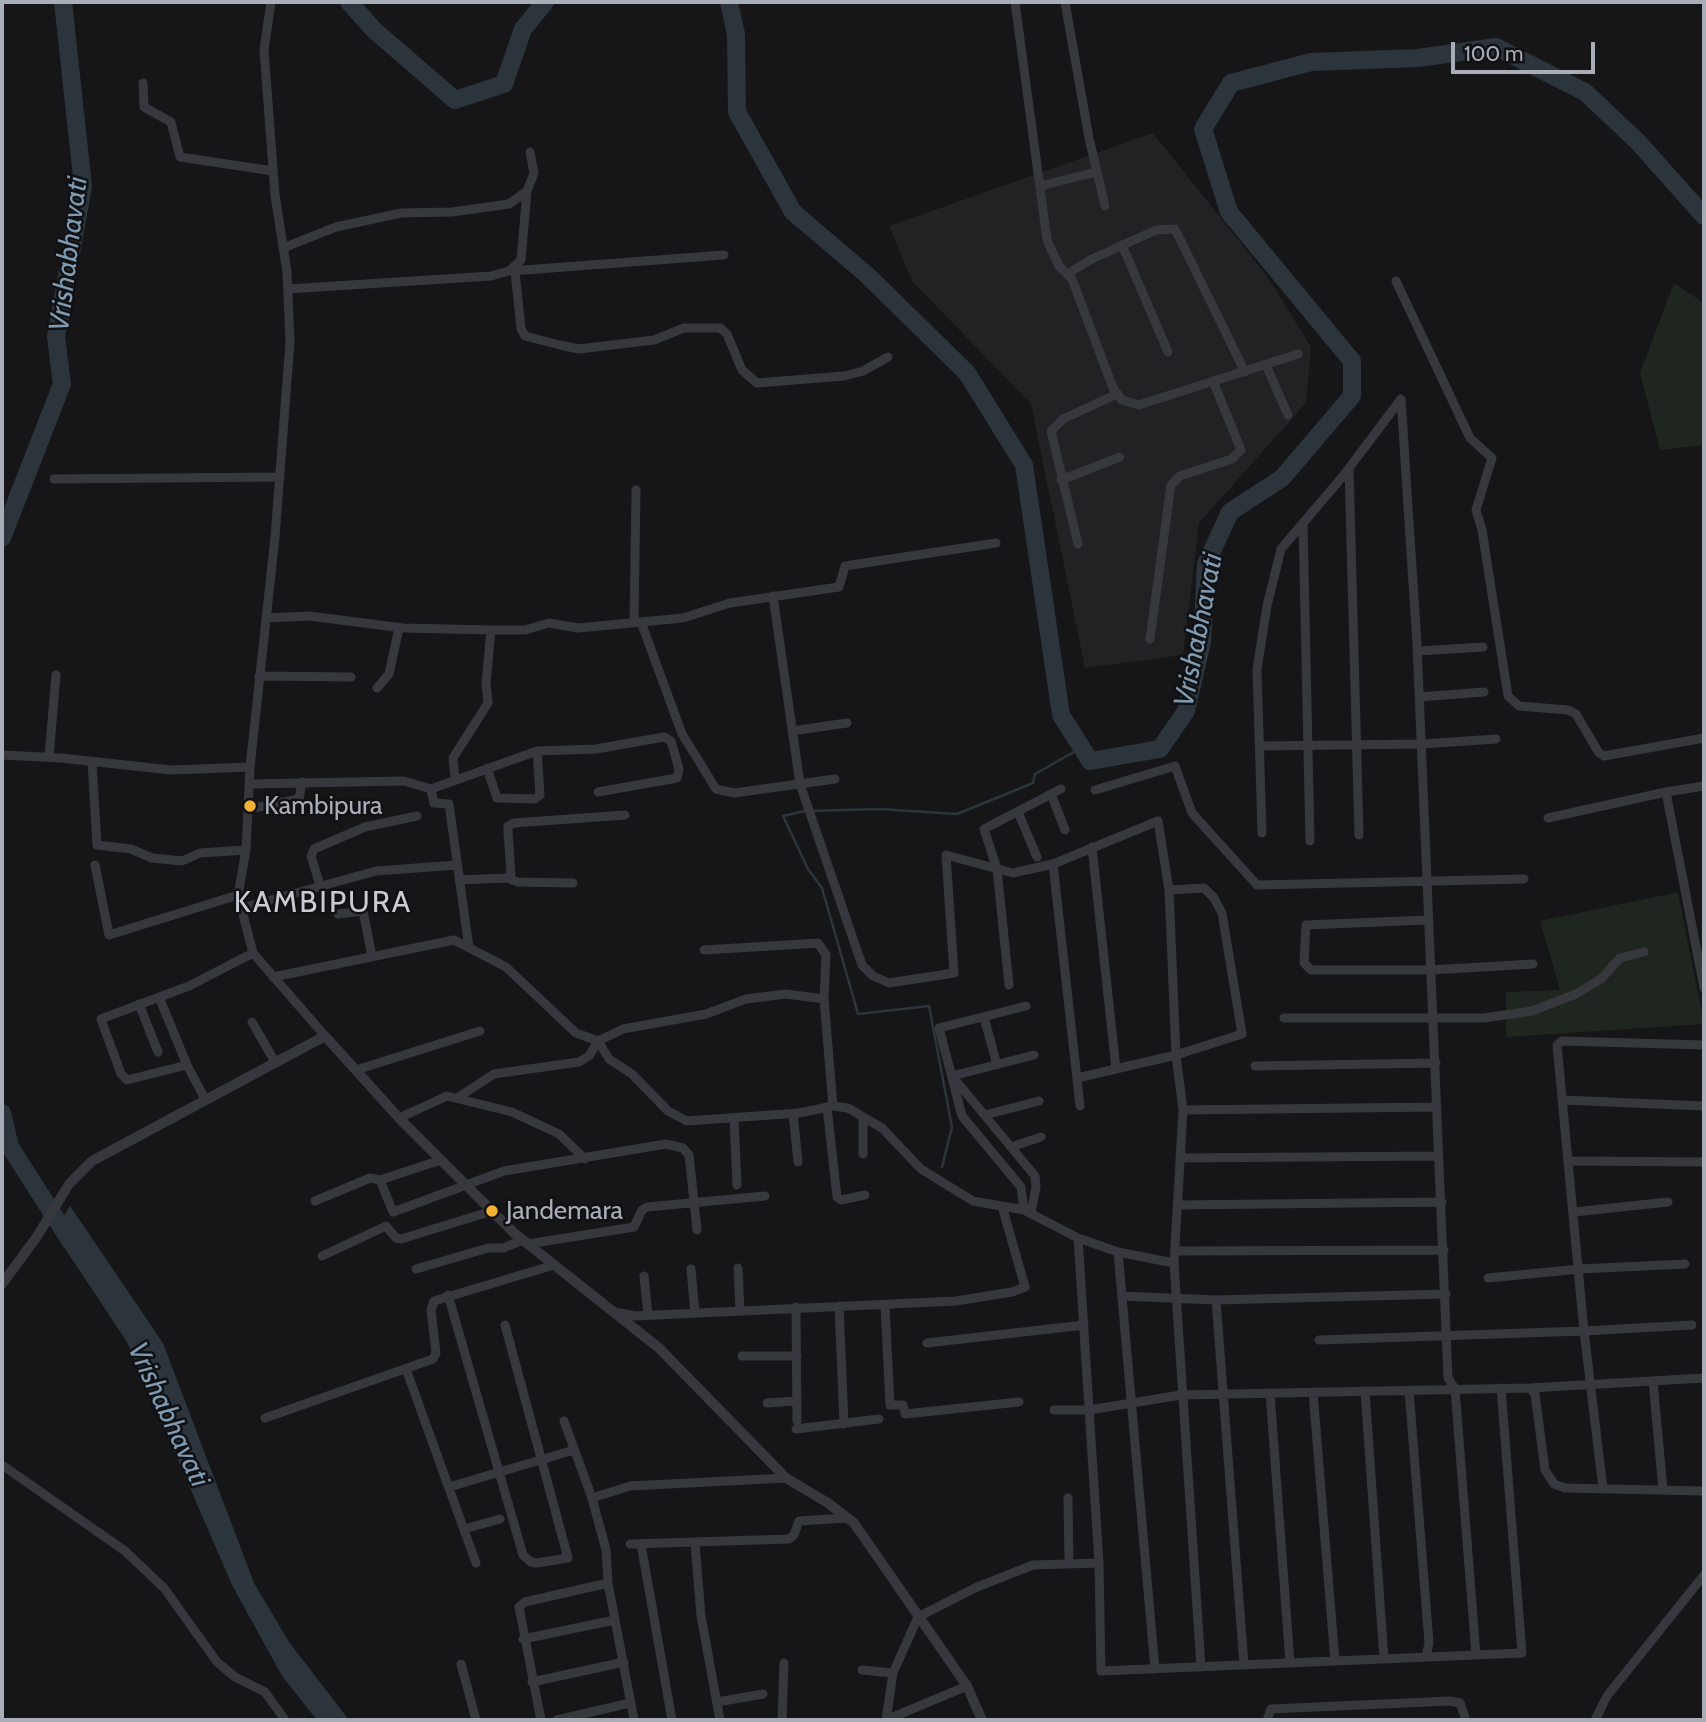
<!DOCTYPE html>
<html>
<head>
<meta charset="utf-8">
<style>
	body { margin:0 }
	#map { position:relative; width:1706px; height:1722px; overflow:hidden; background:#161618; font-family:Cabin,sans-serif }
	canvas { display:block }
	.frame { position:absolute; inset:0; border:4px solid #a8adb8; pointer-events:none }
	.scale { position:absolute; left:1451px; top:42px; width:144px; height:32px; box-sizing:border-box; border:4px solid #a8adb8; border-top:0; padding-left:9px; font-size:21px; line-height:24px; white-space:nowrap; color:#a8adb8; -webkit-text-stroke:5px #111113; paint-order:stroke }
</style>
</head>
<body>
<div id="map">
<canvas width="1706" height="1722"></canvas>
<div class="frame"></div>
<div class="scale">100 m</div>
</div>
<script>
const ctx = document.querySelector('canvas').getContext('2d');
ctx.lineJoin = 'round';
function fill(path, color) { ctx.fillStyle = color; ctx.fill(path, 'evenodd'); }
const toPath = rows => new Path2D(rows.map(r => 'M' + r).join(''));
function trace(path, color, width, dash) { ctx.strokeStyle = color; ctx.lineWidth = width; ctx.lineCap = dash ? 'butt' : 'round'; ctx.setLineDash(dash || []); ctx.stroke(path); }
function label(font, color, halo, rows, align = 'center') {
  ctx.font = font + ' Cabin,sans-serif'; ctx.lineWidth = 5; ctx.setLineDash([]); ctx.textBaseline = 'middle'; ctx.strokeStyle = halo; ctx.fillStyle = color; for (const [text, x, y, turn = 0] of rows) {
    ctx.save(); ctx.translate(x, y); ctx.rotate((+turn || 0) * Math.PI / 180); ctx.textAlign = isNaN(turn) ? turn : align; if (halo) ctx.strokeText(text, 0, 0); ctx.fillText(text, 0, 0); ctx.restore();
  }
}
const built = toPath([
	[1153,133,1267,276,1311,347,1306,403,1199,523,1183,655,1085,668,1031,404,912,281,889,226]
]);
const green = toPath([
	[1674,283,1704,303,1704,445,1660,450,1640,373],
	[1678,892,1704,1024,1506,1037,1506,992,1560,990,1540,921]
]);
const water = toPath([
	[70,1206,163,1343,254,1583,289,1642,349,1720,317,1720,282,1676,232,1585,127,1342,54,1232]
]);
const stream = toPath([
	[805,811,783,816,808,869,822,888,858,1014,929,1006,952,1127,942,1167],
	[812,811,879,809,957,814,1033,783,1035,774,1081,748]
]);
const river = toPath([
	[349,2,374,30,455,100,504,84,523,29,545,2],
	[729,2,736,34,737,112,793,212,867,275,967,373,1024,465,1061,715,1090,761,1160,749,1186,711,1202,642,1206,564,1230,512,1282,478,1352,396,1352,361,1229,212,1203,129,1231,83,1311,62,1418,58,1496,47,1585,92,1638,142,1704,216],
	[2,538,62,384,56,337,83,186,63,2],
	[2,1113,10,1147,71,1242]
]);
const minor = toPath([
	[271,2,264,50,275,195,287,272,290,342,275,537,250,767,246,850,238,895,253,953,325,1036],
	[1015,2,1047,240,1059,266,1072,279,1113,388,1122,400,1139,405,1298,354],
	[1065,2,1089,138,1105,206],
	[143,83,144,107,171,122,180,157,273,171],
	[1040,186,1096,172],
	[1122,245,1168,352],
	[283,248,336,227,401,213,452,212,509,204,527,191,534,173,530,152],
	[511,271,724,255],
	[515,271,521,329,525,336,560,345,579,349,654,340,684,328,720,328,727,334,742,370,757,383,844,376,863,371,888,357],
	[1067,274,1092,259,1156,230,1175,229,1245,372],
	[1396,281,1470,438,1492,458,1476,510,1482,530,1508,696,1519,706,1568,710,1576,714,1599,753,1604,756,1704,738],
	[288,289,491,276,509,271,521,260,527,191],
	[1266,365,1288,415],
	[1349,468,1359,835],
	[54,479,280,477],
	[1061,480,1120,457],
	[1303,523,1310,841],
	[1078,544,1051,431,1063,419,1117,394],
	[773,596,800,784,862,965,873,976,889,983,954,973,946,855,1013,873,1053,864],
	[266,618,309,616,403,628,491,630,525,630,549,623,578,628,683,618,730,603,839,587,845,566,996,543],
	[634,622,636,490],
	[641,622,682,734,716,789,734,793,835,779],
	[1150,639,1171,485,1180,476,1232,459,1241,450,1213,381],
	[1417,651,1483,647],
	[259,676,351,677],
	[377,688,389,674,399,628],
	[1419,697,1484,692],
	[792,731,847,723],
	[1260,746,1421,744,1496,739],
	[2,755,61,758,171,770,250,767],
	[49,757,56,675],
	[92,761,97,845,131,849,152,858,182,861,200,853,246,850],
	[487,768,497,798,535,799,540,795,537,751],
	[455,779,453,758,488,703,486,683,491,630],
	[249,784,404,781,431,789],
	[1704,786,1666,792,1704,988],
	[1095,790,1175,766,1192,813,1257,885,1524,879],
	[1051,794,1065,830],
	[249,809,299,799,302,782],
	[1018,812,1037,857],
	[1548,818,1666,792],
	[1262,833,1257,669,1267,606,1281,549,1343,476,1401,399,1417,644,1448,1378,1455,1389,1476,1655],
	[1092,847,1116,1069],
	[95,865,109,935,238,895],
	[507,878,518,882,573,883],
	[459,880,507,878,511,874,508,832,508,826,514,823,625,815],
	[320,885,311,856,314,849,365,827,417,816],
	[242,908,376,871,457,865],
	[338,914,363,911,372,956],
	[1428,920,1306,925,1304,963,1311,970,1430,970,1533,964],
	[469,948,449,804,434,803,431,789,537,751,596,749,664,737,671,741,679,769,677,778,598,792],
	[704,950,818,943,826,955,824,999],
	[273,977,454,940,506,967,576,1033,598,1041,609,1059,632,1074,668,1111,687,1121,799,1113,833,1106,848,1108,882,1128,921,1169,973,1201,1024,1210,1078,1238,1118,1252,1174,1263],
	[1009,985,997,869,984,829,1061,789],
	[159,997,187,1065,205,1099],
	[139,1004,158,1052],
	[984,1017,997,1065],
	[1284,1018,1484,1018,1532,1011,1576,994,1601,979,1620,958,1644,952],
	[252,1022,275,1062],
	[187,1065,127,1080,121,1074,101,1019,189,986,253,953],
	[1255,1066,1436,1063],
	[356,1070,480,1031],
	[1077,1078,1176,1055,1242,1034,1222,913,1214,898,1204,888,1169,890],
	[457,1098,494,1074,579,1062,589,1056,598,1041,623,1029,706,1014,746,999,786,994,824,999,833,1106],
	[1563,1100,1704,1106],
	[1080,1106,1053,864,1158,821,1169,890,1176,1055,1183,1110,1174,1263,1201,1667],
	[827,1107,837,1197,841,1200,865,1195],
	[1183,1110,1437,1107],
	[793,1114,798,1162],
	[985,1115,1039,1101],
	[863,1117,863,1154],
	[399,1118,447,1096,512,1112,559,1134,585,1159],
	[734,1119,737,1185],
	[1011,1147,1041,1137],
	[1180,1158,1437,1156],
	[441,1160,380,1180,393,1212,504,1171,666,1144,683,1148,689,1155,697,1230],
	[1570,1161,1704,1162],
	[315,1201,370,1178,380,1180],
	[1177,1205,1442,1202],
	[1024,1210,1021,1187,962,1116,939,1028,1026,1006],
	[1574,1212,1668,1202],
	[1031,1213,1036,1187,1035,1176,952,1076,1034,1055],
	[1078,1238,1099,1563,1101,1671,1522,1653,1501,1388],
	[528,1244,634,1227,642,1210,647,1207,765,1196],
	[1176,1251,1444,1250],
	[1118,1252,1155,1669],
	[322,1256,386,1226,396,1238,401,1239,492,1211],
	[738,1268,740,1310],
	[416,1269,488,1248,503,1248,523,1240],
	[691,1269,695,1313],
	[644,1276,648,1315],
	[1488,1278,1580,1269,1685,1264],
	[448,1295,523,1555,531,1562,537,1563,568,1558,505,1325],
	[1122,1296,1216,1300,1446,1294],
	[1216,1300,1244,1665],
	[885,1305,890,1405,903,1405,905,1414,1019,1402],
	[839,1306,844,1424],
	[796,1307,797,1421],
	[615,1312,635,1316,956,1301,1012,1292,1025,1287,1002,1206],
	[1692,1325,1584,1331,1557,1045,1562,1041,1704,1045],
	[1319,1340,1584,1331,1603,1489],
	[927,1343,1084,1325],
	[742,1356,797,1356],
	[406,1369,476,1563],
	[1653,1381,1663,1490],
	[1530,1388,1535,1394,1545,1470,1554,1484,1565,1488,1704,1491],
	[1409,1390,1429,1643,1426,1657],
	[1365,1391,1384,1659],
	[1313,1392,1335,1661],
	[1270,1393,1290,1663],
	[767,1403,797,1401],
	[1054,1410,1089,1410,1181,1395,1530,1388,1704,1378],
	[265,1418,433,1359,436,1353,431,1310,434,1301,554,1265],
	[564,1421,592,1498],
	[796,1429,879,1419],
	[2,1465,125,1551,164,1588,217,1662,235,1677,265,1692,285,1720],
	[449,1487,574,1450],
	[1068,1498,1069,1564],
	[464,1529,500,1519],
	[695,1543,701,1616,720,1720],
	[630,1544,789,1539,794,1535,799,1521,847,1518],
	[641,1544,672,1720],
	[523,1639,615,1620],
	[461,1664,476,1720],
	[862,1670,893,1673,886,1720],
	[893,1673,918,1617,977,1587,1033,1565,1099,1563],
	[532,1682,624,1662],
	[717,1702,763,1694],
	[541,1720,519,1607,525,1602,608,1583],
	[557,1720,630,1703],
	[634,1720,608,1583,606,1550,592,1498,630,1486,786,1478],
	[782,1720,784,1663],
	[886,1720,967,1686],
	[1267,1720,1271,1709,1450,1701,1460,1703,1466,1720],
	[1595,1720,1607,1696,1704,1575]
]);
const tertiary = toPath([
	[2,1284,36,1238,69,1184,92,1161,325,1036,399,1118,514,1233,659,1348,786,1478,828,1503,854,1523,967,1686,982,1720]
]);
const markers = [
	[250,806,7,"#f2b134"],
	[492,1211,7,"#f2b134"]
];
const poiNames = [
	["Kambipura",264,806],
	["Jandemara",506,1211]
];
const waterNames = [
	["Vrishabhavati",69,254,-83],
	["Vrishabhavati",1199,630,-79],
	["Vrishabhavati",168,1415,65]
];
const quarterNames = [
	["KAMBIPURA",323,903]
];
fill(built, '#222225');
fill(green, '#1e261f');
fill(water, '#2c353c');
trace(stream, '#2c353c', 2.5);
trace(river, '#2c353c', 18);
trace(minor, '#37383d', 9);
trace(tertiary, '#37383d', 10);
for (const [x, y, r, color] of markers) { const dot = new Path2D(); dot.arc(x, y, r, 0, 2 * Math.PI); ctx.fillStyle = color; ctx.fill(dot); trace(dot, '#111113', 2.5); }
label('26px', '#a8adb8', '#111113', poiNames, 'left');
label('italic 28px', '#7f9bb3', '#111113', waterNames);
ctx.letterSpacing = '2px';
label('30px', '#c9ccd4', '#111113', quarterNames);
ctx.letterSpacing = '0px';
</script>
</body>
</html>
